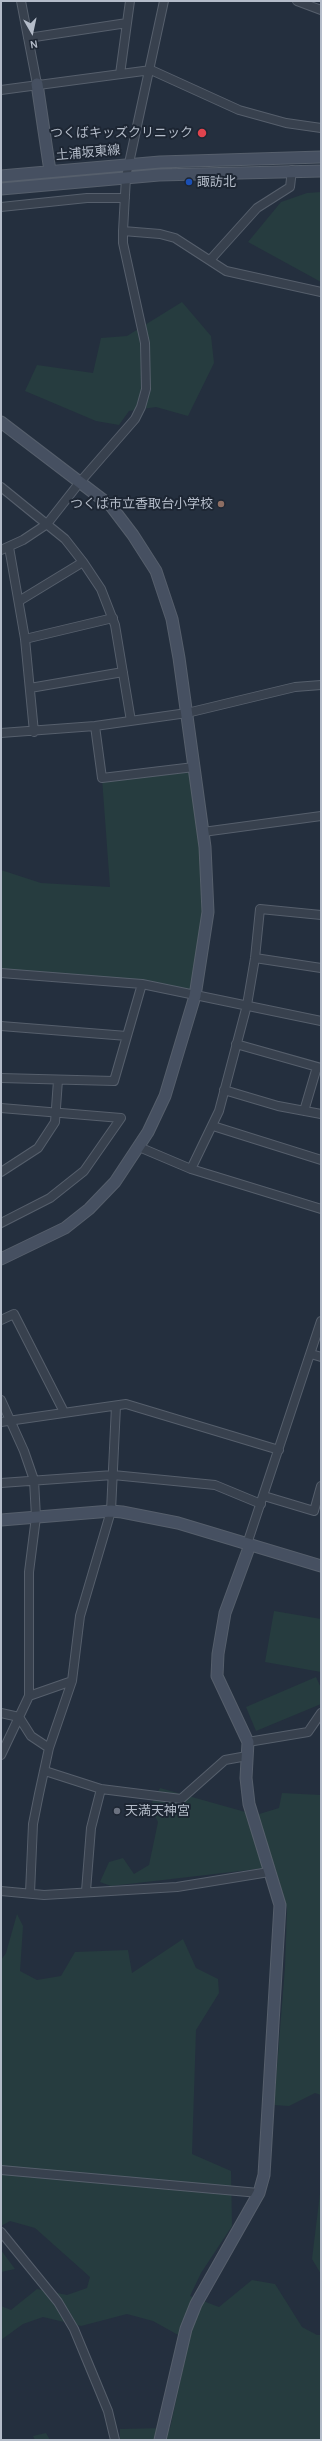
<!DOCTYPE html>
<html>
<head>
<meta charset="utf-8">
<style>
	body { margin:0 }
	#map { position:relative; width:322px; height:2441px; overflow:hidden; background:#242f3e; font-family:Karla,sans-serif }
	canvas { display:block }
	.frame { position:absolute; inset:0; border:2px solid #b4bcc9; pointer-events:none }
	.north { position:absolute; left:12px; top:12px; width:40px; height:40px; -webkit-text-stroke:3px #1d2633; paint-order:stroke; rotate:171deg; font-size:11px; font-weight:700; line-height:16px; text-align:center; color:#b4bcc9 }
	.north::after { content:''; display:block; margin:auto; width:14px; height:18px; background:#b4bcc9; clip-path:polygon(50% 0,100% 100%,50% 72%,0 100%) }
</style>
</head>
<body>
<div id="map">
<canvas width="322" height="2441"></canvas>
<div class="frame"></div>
<div class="north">N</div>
</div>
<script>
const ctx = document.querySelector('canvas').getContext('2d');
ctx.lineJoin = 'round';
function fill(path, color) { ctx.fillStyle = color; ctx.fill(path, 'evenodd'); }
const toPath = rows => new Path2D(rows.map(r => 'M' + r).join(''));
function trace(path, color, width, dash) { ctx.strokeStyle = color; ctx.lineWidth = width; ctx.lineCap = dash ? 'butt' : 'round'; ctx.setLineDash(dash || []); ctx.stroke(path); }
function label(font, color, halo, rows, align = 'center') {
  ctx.font = font + ' Karla,"Noto Sans JP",sans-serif'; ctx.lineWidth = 4; ctx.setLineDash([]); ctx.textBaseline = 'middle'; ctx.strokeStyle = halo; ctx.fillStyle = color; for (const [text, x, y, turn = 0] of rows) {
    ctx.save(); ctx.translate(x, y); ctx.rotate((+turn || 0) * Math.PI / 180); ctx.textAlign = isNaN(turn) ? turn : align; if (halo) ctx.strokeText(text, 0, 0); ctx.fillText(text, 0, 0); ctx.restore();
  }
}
const green = toPath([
	[321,192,321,282,248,242,281,202,307,193],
	[182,302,211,336,214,363,188,416,156,407,129,411,119,425,96,421,25,391,37,365,93,373,101,338,127,336],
	[194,767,208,912,195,996,142,984,1,973,1,870,41,883,110,887,102,778],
	[274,1611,321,1619,321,1672,265,1662],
	[316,1677,321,1688,321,1704,256,1731,246,1707],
	[160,1788,256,1815,279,1808,282,1793,321,1795,321,2146,321,2095,315,2093,289,2106,274,2105,285,1967,287,1909,275,1867,111,1886,100,1882,109,1862,123,1858,134,1874,149,1865,158,1822,150,1806],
	[17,1914,23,1926,20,1971,37,1980,61,1976,75,1952,128,1950,132,1973,183,1939,196,1968,218,1979,219,1993,196,2030,192,2154,231,2171,232,2226,201,2273,190,2296,219,2307,252,2280,275,2284,302,2327,317,2335,321,2335,321,2440,120,2440,120,2429,170,2428,189,2341,153,2321,127,2314,81,2326,43,2317,23,2324,1,2340,1,2306,11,2310,37,2289,67,2295,87,2288,90,2277,35,2228,10,2221,1,2226,1,1960,6,1953],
	[321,2185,321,2274,312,2259],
	[1,2250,15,2269,1,2272],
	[46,2433,50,2440,35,2440,33,2436]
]);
const street = toPath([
	[21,1,37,84],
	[297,1,321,10],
	[28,38,127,23],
	[120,74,130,1],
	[1,90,151,70,239,110,286,123,321,128],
	[1,207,87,198,125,198],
	[123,231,160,234,175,238,226,271,321,292],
	[211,259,257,208,290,187,292,170],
	[1,487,65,539,83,562,101,589,115,625,131,721],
	[9,547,25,639,34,732],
	[1,550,23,540,47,524,80,482,135,419,141,407,146,389,145,343,123,243,123,231,126,177,164,1],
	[19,601,83,562],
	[25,639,113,618],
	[30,688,123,672],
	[95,726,102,778,194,767],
	[1,733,95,726,187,713,295,687,321,685],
	[203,832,321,816],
	[255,958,321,968],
	[1,973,142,984,321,1021],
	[1,1026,127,1036],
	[236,1044,321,1068],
	[1,1078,114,1081,142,984],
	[224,1090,278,1106,321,1114],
	[1,1108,121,1118,84,1171,50,1198,1,1223],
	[304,1111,317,1067],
	[213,1126,321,1160],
	[139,1147,191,1169,321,1209],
	[191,1169,219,1111,247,1005,255,958,260,909,321,915],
	[1,1172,38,1148,55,1122,58,1080],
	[1,1320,14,1314,64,1412],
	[311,1354,321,1357],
	[1,1400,24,1451,34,1480,36,1517,29,1572,29,1696,1,1755],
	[1,1422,126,1404,279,1450],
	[1,1483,113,1475,215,1485,261,1504],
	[264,1496,314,1511,321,1486],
	[247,1544,321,1321],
	[29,1696,72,1681],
	[1,1713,19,1717,31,1736,49,1748],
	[248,1742,308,1732,321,1713],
	[45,1771,101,1789,181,1799,225,1760,247,1756],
	[1,1891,44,1895,177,1887,269,1872],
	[86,1891,91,1828,101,1789],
	[30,1893,33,1824,39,1794,49,1748,72,1681,80,1616,111,1511,116,1406],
	[1,2170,259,2193],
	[1,2232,58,2302,74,2329,108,2411,115,2440]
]);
const secondary = toPath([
	[37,84,50,171],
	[1,176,160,162,321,157],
	[1,189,159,175,321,171],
	[1,422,111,506,133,535,156,571,172,619,179,658,205,847,208,912,195,996,165,1096,148,1132,115,1182,89,1209,65,1228,1,1259],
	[1,1520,111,1511,122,1512,178,1523,321,1566],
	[160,2440,186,2329,196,2304,259,2193,264,2175,280,1905,249,1804,246,1778,248,1742,217,1676,218,1654,225,1613,250,1545]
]);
const markers = [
	[202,133,5,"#e0444e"],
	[189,182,4,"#1a4fb4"],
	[221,504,4,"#8d6e63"],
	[117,1811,4,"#6b7280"]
];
const poiNames = [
	["つくばキッズクリニック",193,133],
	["諏訪北",197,182,"left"],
	["つくば市立香取台小学校",213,504],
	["天満天神宮",125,1811,"left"]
];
const streetNames = [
	["土浦坂東線",88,153,-5]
];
fill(green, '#263c3f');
trace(street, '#565f6c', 10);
trace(secondary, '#565f6c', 13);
trace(street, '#38414e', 8);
trace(secondary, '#465061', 11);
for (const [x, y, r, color] of markers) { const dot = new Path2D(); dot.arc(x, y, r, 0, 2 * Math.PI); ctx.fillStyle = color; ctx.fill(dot); trace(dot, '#1d2633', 1.5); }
label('13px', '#b4bcc9', '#1d2633', poiNames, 'right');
label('13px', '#b4bcc9', '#1d2633', streetNames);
</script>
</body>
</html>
